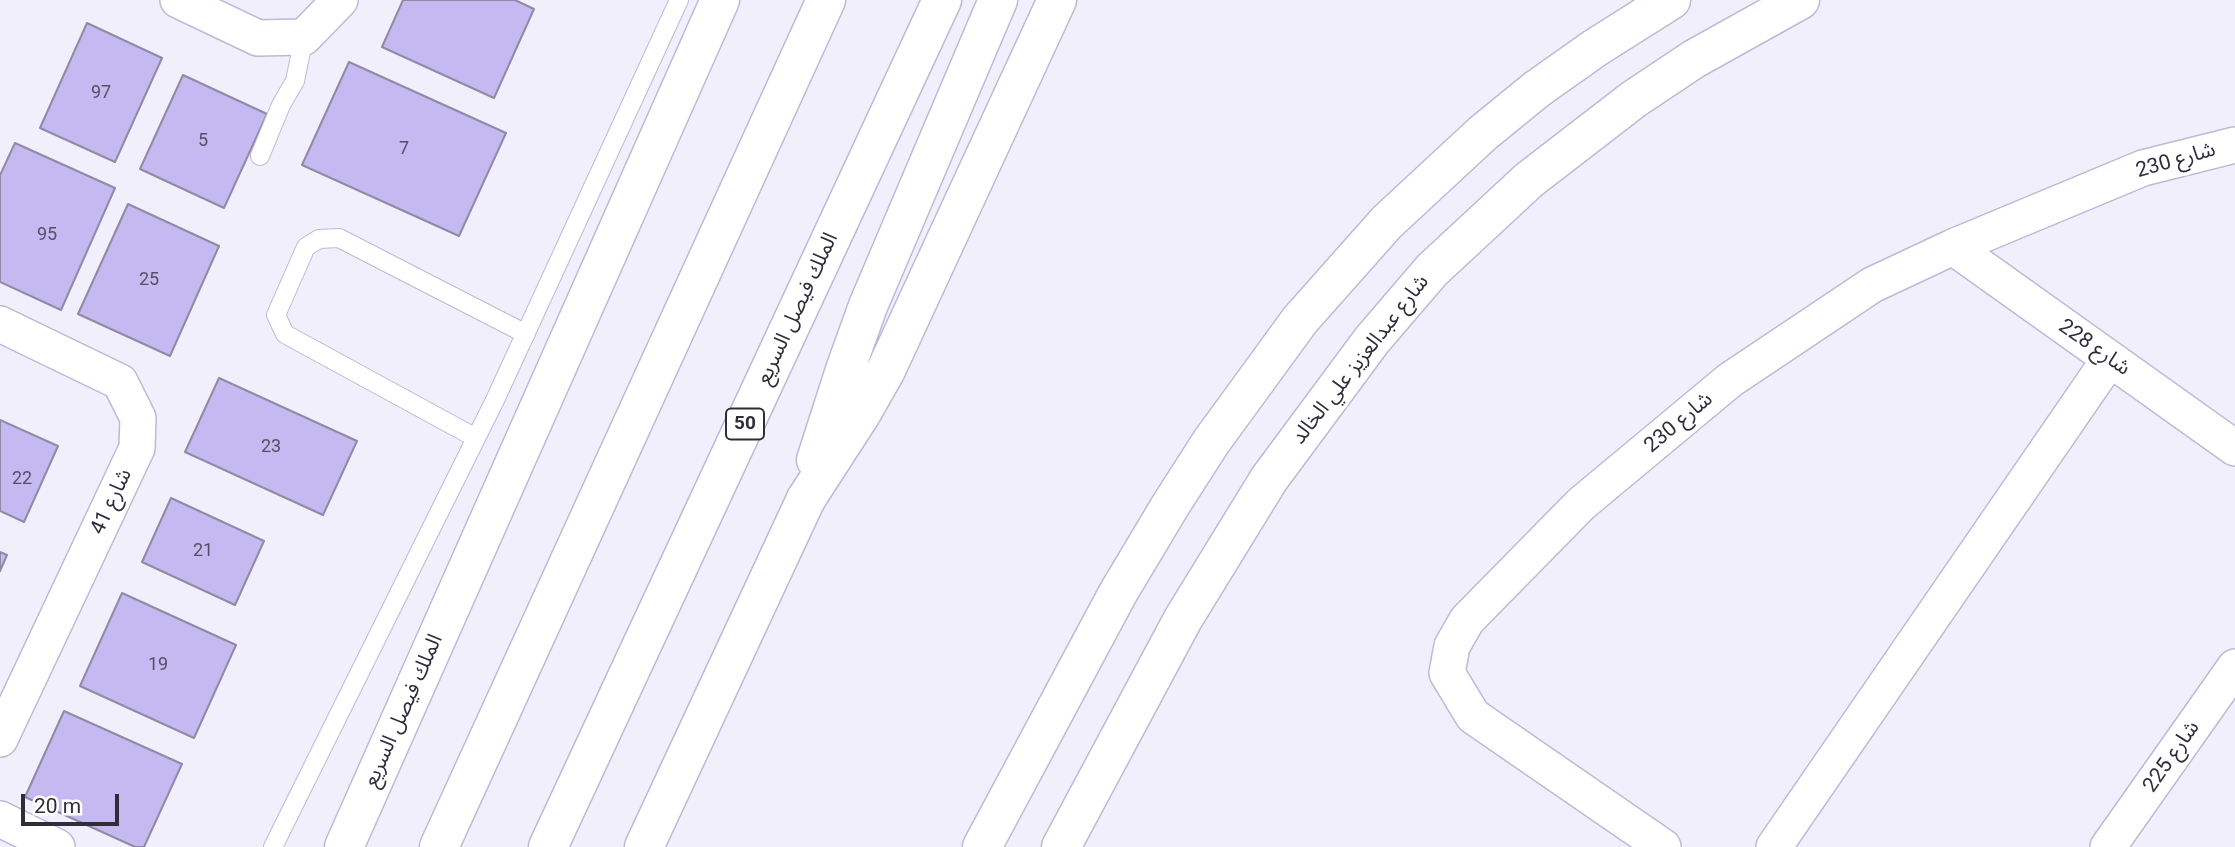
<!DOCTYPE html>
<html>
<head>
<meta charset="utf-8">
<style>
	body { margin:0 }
	#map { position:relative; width:2235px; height:847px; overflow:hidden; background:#f1effb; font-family:Roboto,sans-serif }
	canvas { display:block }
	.scale { position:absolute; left:21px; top:794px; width:98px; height:32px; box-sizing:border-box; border:4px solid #302d39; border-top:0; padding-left:9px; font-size:21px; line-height:24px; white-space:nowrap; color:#302d39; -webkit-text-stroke:5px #fff; paint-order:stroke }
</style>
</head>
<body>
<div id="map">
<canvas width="2235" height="847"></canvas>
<div class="scale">20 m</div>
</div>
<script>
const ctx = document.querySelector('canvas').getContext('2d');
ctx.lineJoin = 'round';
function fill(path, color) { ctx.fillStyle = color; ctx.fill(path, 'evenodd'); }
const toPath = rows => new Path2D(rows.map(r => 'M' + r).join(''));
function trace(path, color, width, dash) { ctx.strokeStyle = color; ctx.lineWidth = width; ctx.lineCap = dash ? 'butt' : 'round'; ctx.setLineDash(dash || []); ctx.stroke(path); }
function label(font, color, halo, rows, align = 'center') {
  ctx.font = font + ' Roboto,"Noto Sans Arabic",sans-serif'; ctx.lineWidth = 7; ctx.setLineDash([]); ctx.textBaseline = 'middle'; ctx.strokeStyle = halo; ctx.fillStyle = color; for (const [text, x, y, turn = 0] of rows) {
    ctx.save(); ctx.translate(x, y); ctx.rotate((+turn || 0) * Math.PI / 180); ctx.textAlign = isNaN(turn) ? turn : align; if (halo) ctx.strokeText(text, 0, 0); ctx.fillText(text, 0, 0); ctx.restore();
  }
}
const building = toPath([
	[403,0,515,0,534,9,494,98,382,47,403,0],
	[87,23,162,58,115,162,40,128,87,23],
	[349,62,506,133,459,236,302,165,349,62],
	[183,75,267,114,224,208,140,169,183,75],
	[15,143,115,188,61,310,0,282,0,175,15,143],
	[128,204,219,246,170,356,78,314,128,204],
	[219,378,357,441,323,515,185,452,219,378],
	[0,420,58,446,24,522,0,511,0,420],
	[171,498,264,541,235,605,142,562,171,498],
	[0,552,7,555,0,571,0,552],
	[122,593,236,645,194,738,80,686,122,593],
	[64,711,182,764,144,847,135,847,25,797,64,711]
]);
const service = toPath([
	[260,156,281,105,295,81,304,37],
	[476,438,285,334,276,315,306,247,319,239,339,238,526,334],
	[273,847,495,400,679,0]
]);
const minor = toPath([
	[178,0,258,38,304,37,340,0],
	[1953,247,2235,448],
	[0,324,120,382,138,418,137,448,0,739],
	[0,819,57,847],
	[1663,847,1473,716,1447,673,1452,646,1467,620,1581,504,1730,380,1872,285,1953,247,2143,168,2235,145],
	[1774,847,2109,360],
	[2108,847,2235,667]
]);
const tertiary = toPath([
	[982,847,1118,593,1170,506,1211,442,1300,320,1387,222,1483,133,1537,89,1595,48,1671,0],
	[1061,847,1183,619,1269,479,1372,340,1432,270,1529,180,1634,99,1694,59,1800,0]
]);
const primary = toPath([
	[344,847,720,0],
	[644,847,806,499]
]);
const motorway = toPath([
	[816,460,845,370,868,306,998,0],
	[806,499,861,414,886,370,1057,0],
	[439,847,826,0],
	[548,847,942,0]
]);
const numberNames = [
	["97",101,93],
	["5",203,141],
	["7",404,149],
	["95",47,235],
	["25",149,280],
	["23",271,447],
	["22",22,479],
	["21",203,551],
	["19",158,665]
];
const shields = [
	[745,424,38]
];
const shieldNames = [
	["50",745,424]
];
const streetNames = [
	["شارع 230",2176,161,-16],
	["الملك فيصل السريع",798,309,-65],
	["شارع 228",2094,348,35],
	["شارع عبدالعزيز علي الخالد",1361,360,-52],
	["شارع 230",1679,423,-40],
	["شارع 41",112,502,-65],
	["الملك فيصل السريع",404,711,-66],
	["شارع 225",2172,757,-55]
];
fill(building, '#c4b9f0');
trace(building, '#8f8aa6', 2);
trace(service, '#beb9d7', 20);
trace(minor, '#beb9d7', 38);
trace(tertiary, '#beb9d7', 41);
trace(primary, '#beb9d7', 41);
trace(motorway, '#beb9d7', 41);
trace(service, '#fff', 18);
trace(minor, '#fff', 35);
trace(tertiary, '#fff', 38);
trace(primary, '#fff', 38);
trace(motorway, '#fff', 38);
label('18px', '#555067', null, numberNames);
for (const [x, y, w] of shields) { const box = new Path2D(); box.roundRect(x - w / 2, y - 15.5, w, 31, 5); ctx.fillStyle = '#fff'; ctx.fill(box); trace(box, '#302d39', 2); }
label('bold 19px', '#302d39', null, shieldNames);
label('21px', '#302d39', '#fff', streetNames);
</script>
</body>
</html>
